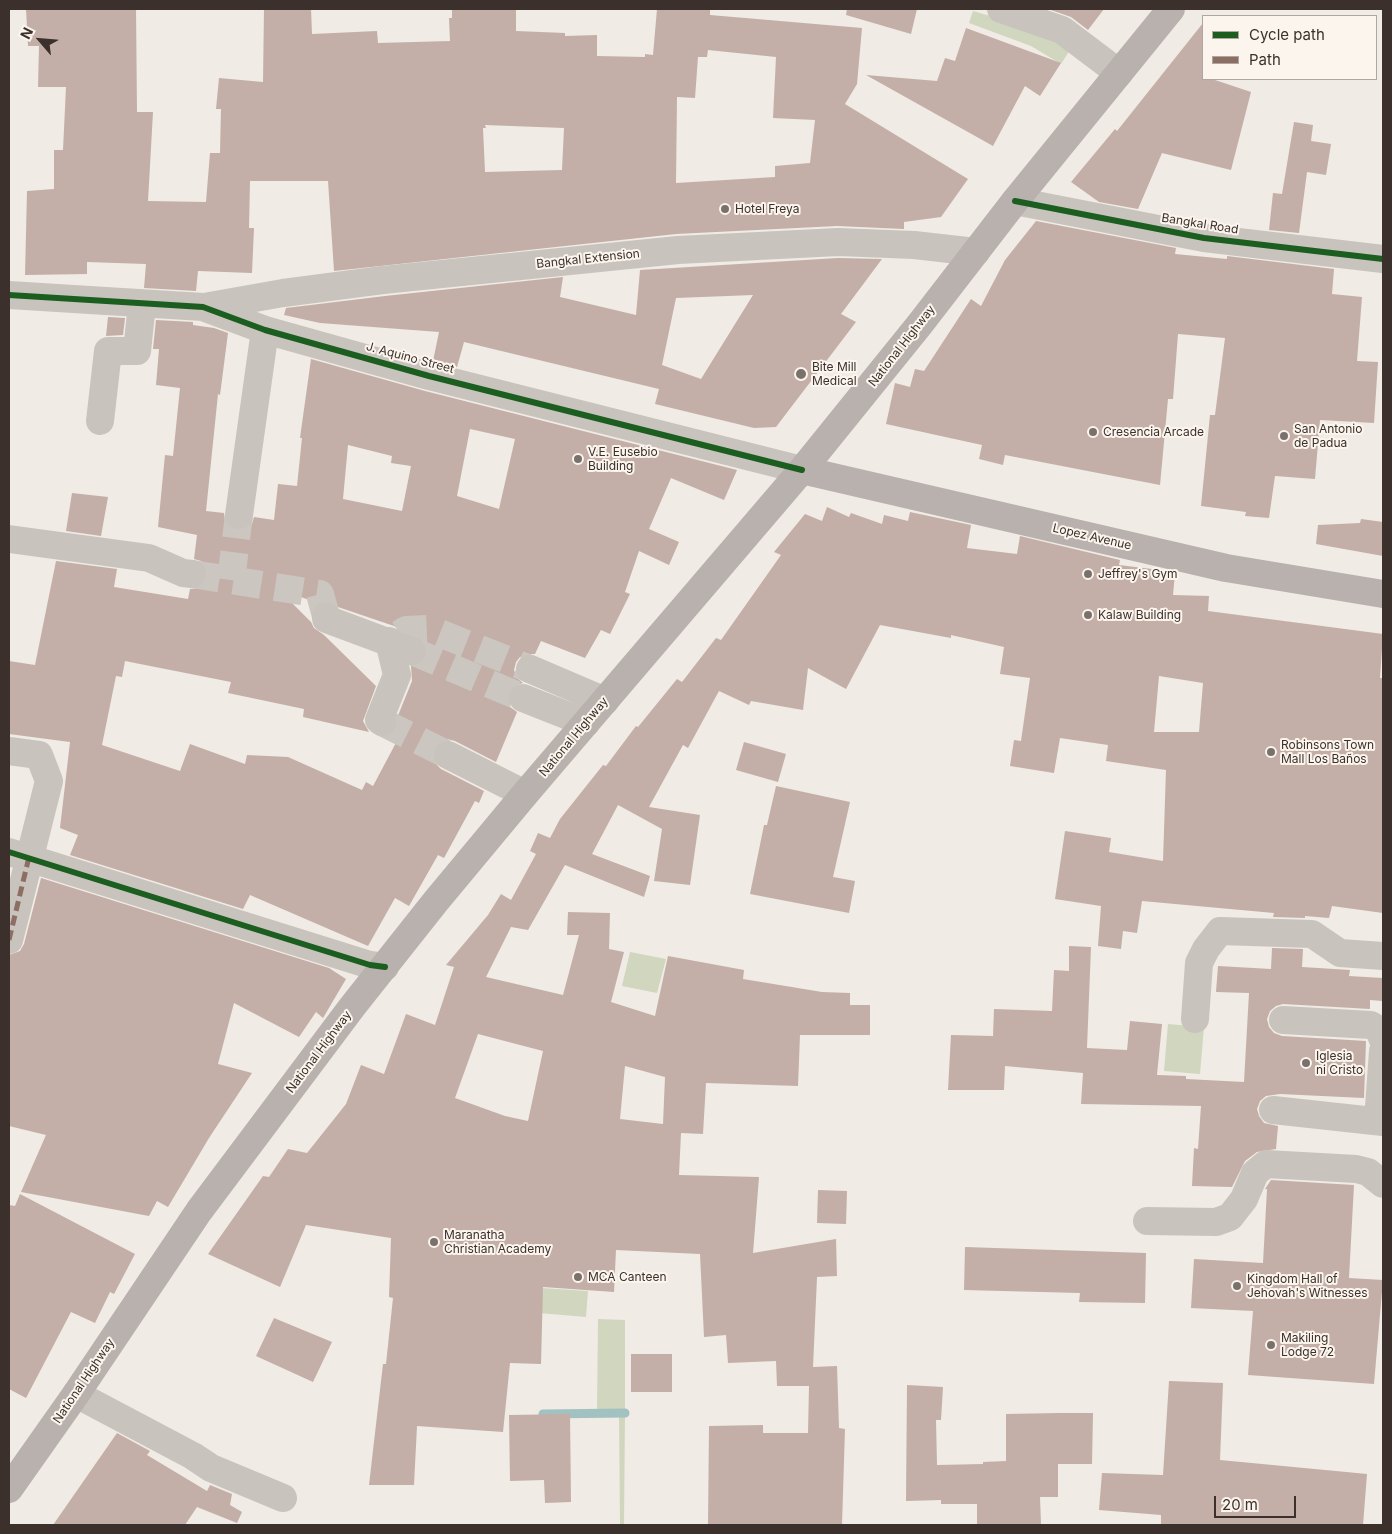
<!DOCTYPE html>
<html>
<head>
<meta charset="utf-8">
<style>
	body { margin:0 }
	#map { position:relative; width:1392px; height:1534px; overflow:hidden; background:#f0ebe5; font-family:Inter,sans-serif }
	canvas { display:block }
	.frame { position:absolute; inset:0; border:10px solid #3b302b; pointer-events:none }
	.legend { position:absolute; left:1202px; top:15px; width:175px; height:65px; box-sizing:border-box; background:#fbf5ee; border:1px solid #aea6a0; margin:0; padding:6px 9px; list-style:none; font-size:15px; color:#3b302b }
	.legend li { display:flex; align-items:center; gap:10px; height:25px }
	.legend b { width:25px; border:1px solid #aea6a0 }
	.north { position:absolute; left:15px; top:15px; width:50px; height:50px; -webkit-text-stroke:4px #fbf5ee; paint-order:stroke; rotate:297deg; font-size:14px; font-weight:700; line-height:20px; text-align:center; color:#3b302b }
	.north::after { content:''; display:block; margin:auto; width:18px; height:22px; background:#3b302b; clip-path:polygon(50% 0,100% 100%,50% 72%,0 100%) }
	.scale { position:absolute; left:1214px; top:1496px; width:82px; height:22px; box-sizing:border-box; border:2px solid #3b302b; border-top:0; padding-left:6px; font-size:15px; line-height:18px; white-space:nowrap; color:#3b302b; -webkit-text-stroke:4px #fbf5ee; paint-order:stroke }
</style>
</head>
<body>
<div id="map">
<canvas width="1392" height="1534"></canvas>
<div class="frame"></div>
<ul class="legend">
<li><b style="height:6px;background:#1b5e20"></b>Cycle path</li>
<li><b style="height:6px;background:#8d6e63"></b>Path</li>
</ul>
<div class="north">N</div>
<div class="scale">20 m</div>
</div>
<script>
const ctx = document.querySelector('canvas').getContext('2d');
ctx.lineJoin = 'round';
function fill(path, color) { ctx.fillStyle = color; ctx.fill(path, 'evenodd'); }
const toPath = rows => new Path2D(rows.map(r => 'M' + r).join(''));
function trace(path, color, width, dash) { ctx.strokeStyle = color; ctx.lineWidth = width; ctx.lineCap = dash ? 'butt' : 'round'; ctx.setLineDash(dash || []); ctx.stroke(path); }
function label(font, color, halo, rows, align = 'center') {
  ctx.font = font + ' Inter,sans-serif'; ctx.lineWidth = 4; ctx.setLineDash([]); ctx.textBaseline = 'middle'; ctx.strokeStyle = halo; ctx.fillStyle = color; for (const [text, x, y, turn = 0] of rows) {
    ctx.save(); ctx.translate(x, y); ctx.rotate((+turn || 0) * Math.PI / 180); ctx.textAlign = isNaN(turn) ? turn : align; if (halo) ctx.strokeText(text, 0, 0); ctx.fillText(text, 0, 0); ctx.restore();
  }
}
const green = toPath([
	[973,11,1038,30,1070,50,1061,64,1031,46,969,23],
	[630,952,666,959,657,993,622,986],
	[1168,1024,1204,1027,1200,1074,1164,1071],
	[541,1288,588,1291,586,1317,539,1313],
	[598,1319,625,1320,625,1413,597,1412],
	[619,1414,625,1414,624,1525,620,1525]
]);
const stream = toPath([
	[543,1414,625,1413]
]);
const building = toPath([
	[26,9,136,9,137,112,153,112,148,201,206,202,210,153,220,153,221,109,216,109,219,78,263,82,264,9,311,9,312,34,377,31,378,43,450,41,449,18,452,18,452,9,516,9,516,31,565,33,565,36,597,35,597,56,645,57,645,54,653,55,657,9,710,9,710,15,862,28,857,84,845,104,968,179,941,217,904,222,904,229,837,226,676,234,334,271,328,181,250,181,249,228,254,228,252,273,198,271,196,291,144,288,146,264,87,262,87,274,25,275,27,191,54,189,54,150,63,150,66,87,38,87,39,46,28,46],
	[708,50,776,57,773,118,815,120,810,163,775,166,775,177,676,183,677,97,695,98,698,57,707,57],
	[485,125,564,128,562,170,485,172,483,128,486,128],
	[847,9,917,9,911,34,846,15],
	[1048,9,1104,9,1088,30,1071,17],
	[1203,23,1203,79,1212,79,1251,92,1231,170,1162,153,1138,209,1099,202,1071,182,1115,129,1117,131],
	[966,28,1061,63,1040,96,1025,86,993,146,866,75,937,81,945,58,955,61],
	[1294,122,1313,125,1311,141,1331,144,1326,175,1307,172,1299,233,1269,230,1273,193,1282,194],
	[1036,221,1176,248,1175,254,1227,259,1227,256,1334,269,1332,294,1362,297,1357,361,1378,362,1374,423,1320,420,1315,479,1275,476,1269,518,1245,516,1246,512,1201,506,1210,415,1215,415,1225,338,1178,334,1173,399,1168,399,1160,485,1005,455,1003,465,979,459,982,445,886,424,895,383,910,387,915,369,924,371,971,299,981,306,1005,260],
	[838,258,882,259,841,314,856,322,776,427,754,428,655,404,659,389,464,342,457,367,433,361,439,332,320,323,284,315,286,308,385,296,563,277,560,297,636,315,640,270],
	[753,295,701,379,662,365,676,298],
	[108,317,125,318,123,335,106,336],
	[156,320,193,322,193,325,214,328,228,333,220,395,218,394,206,511,224,513,225,521,229,527,236,530,245,529,252,524,254,517,274,520,278,484,297,486,302,438,300,438,311,359,425,391,737,470,724,500,671,478,649,529,679,542,669,565,639,551,625,592,630,594,610,634,601,630,585,658,541,641,535,654,528,654,520,657,516,662,514,670,517,678,523,683,513,686,509,692,508,700,510,707,517,712,496,762,455,741,447,739,440,742,434,748,432,756,435,763,441,769,484,791,479,803,475,801,444,858,438,855,409,906,395,898,368,946,250,895,243,909,70,855,78,835,60,828,70,742,9,734,9,661,35,665,56,561,117,569,114,587,188,599,190,589,199,588,204,584,207,576,206,567,201,561,194,559,197,535,158,527,165,455,173,456,180,388,156,385,159,349,153,349],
	[470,429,515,439,499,509,457,496],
	[348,445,392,456,391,463,411,466,402,511,343,499],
	[277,588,317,603,326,600,333,602,338,607,394,626,424,641,427,649,426,657,422,663,411,666,412,681,397,718,398,723,395,731,388,736,398,739,373,786,366,782,362,790,288,757,247,755,245,764,190,744,180,771,102,745,116,676,122,677,125,661,231,682,228,693,304,709,303,717,369,732,363,721,376,686,324,635,314,628,311,622],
	[72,493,108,497,101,536,66,531],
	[827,507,849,517,851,513,882,524,884,515,908,521,910,512,971,525,967,548,1017,554,1020,536,1120,560,1119,565,1160,570,1160,573,1175,574,1173,595,1209,596,1208,611,1383,634,1380,678,1383,678,1383,913,1332,906,1329,918,1305,916,1305,918,1273,917,1274,913,1142,901,1137,933,1123,931,1121,949,1098,946,1101,906,1055,899,1065,831,1111,838,1109,852,1163,861,1166,770,1106,761,1108,745,1060,738,1054,773,1010,766,1014,740,1021,741,1030,678,1000,674,1004,647,951,635,951,638,880,625,846,689,808,668,803,710,751,701,749,705,719,691,688,748,683,745,649,807,700,815,690,885,654,881,662,829,618,805,592,854,650,876,644,897,565,865,528,930,511,927,486,977,563,995,579,935,567,935,568,912,610,913,609,949,624,952,611,1002,655,1016,668,956,744,970,743,979,822,992,850,993,850,1005,870,1005,870,1035,800,1035,798,1086,706,1083,703,1134,681,1133,679,1175,759,1177,753,1253,836,1239,837,1276,817,1277,813,1367,837,1366,839,1428,845,1429,842,1525,708,1525,709,1426,763,1425,763,1433,808,1433,809,1386,777,1386,776,1361,728,1363,726,1335,704,1337,700,1254,616,1250,614,1292,543,1287,541,1364,510,1363,503,1432,417,1426,414,1485,369,1485,383,1364,386,1364,393,1298,389,1297,391,1238,306,1225,280,1287,208,1254,263,1176,269,1177,288,1149,307,1153,346,1104,361,1065,384,1074,406,1014,435,1025,454,967,446,965,488,915,501,894,511,900,536,854,530,851,538,833,550,838,560,819,603,765,606,766,636,726,638,727,677,679,682,682,716,638,721,640,781,555,774,552,805,514,822,521],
	[1159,676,1203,683,1199,732,1154,732],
	[478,1034,543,1051,528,1121,505,1116,455,1098],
	[625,1066,665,1077,663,1124,620,1119],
	[1361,519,1383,522,1383,556,1316,544,1318,525,1360,523],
	[744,742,786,754,778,782,736,770],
	[776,786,850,802,833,877,855,881,849,913,750,894,764,825,767,825],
	[41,878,329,968,346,979,323,1018,316,1012,299,1037,234,1003,218,1064,252,1073,209,1138,168,1207,157,1201,149,1216,21,1192,46,1135,9,1126,9,955,20,951,24,944],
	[1069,946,1091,947,1087,1048,1127,1050,1130,1021,1162,1024,1157,1075,1186,1076,1186,1079,1244,1082,1249,993,1216,992,1218,966,1271,969,1272,948,1303,949,1302,967,1350,970,1349,976,1383,978,1383,1001,1370,1000,1370,1009,1283,1004,1276,1006,1270,1011,1267,1019,1269,1027,1274,1033,1282,1036,1366,1041,1364,1098,1280,1094,1266,1096,1260,1101,1257,1109,1259,1116,1264,1123,1278,1126,1276,1149,1257,1152,1245,1161,1232,1187,1192,1186,1194,1148,1198,1149,1201,1106,1081,1104,1083,1073,1005,1066,1004,1090,948,1090,951,1035,993,1036,994,1009,1052,1011,1054,970,1069,971],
	[1271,1180,1354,1185,1349,1278,1383,1280,1374,1384,1248,1375,1253,1311,1191,1308,1194,1259,1263,1263,1267,1189,1265,1189],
	[818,1190,847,1191,846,1224,817,1223],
	[20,1194,135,1254,114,1294,110,1292,95,1323,71,1312,26,1398,9,1389,9,1205,15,1206],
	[965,1247,1146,1253,1145,1303,1079,1302,1080,1293,964,1290],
	[274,1318,332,1342,313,1382,256,1356],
	[631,1354,672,1354,672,1392,631,1392],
	[1169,1381,1223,1383,1220,1460,1367,1474,1363,1525,1161,1525,1161,1515,1099,1510,1102,1473,1163,1475],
	[907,1385,943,1387,941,1420,936,1420,937,1465,983,1464,983,1462,1006,1461,1006,1414,1059,1413,1093,1413,1092,1464,1058,1464,1058,1497,1040,1497,1041,1525,977,1525,977,1504,941,1504,941,1500,906,1501],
	[570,1414,571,1502,545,1503,544,1480,510,1481,509,1415],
	[117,1433,150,1451,147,1455,207,1491,210,1485,232,1494,230,1505,242,1512,237,1523,197,1507,185,1525,53,1525]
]);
const minorTunnel = toPath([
	[192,574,320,594,326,616],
	[231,580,239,515],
	[400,634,406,630,429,629,530,669],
	[412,651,523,698],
	[382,722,448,755]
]);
const minor = toPath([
	[1001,9,1062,30,1119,73],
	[1015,201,1204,238,1383,259],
	[9,295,203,307,265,330,429,376,802,470],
	[204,307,283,293,383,280,678,250,838,242,914,245,976,252],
	[100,421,108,351,137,351,142,304],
	[239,515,265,330],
	[9,539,149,558,183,573,192,574],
	[326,616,326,619,412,651],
	[530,669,605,701],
	[523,698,586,723],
	[382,722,379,720,397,675,389,641],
	[9,751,39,755,49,781,9,940],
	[448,755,525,794],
	[9,852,370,965,385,967],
	[1195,1019,1199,963,1206,949,1220,931,1312,934,1340,953,1383,956],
	[1283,1020,1371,1025,1379,1030,1383,1040],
	[1273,1110,1383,1122],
	[1378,1121,1383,1051],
	[1147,1221,1216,1222,1230,1217,1244,1199,1255,1173,1266,1164,1356,1169,1368,1172,1383,1184],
	[76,1394,193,1456,211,1468,283,1498]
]);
const major = toPath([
	[802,470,1226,568,1383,594],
	[9,1489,76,1394,199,1211,352,1007,436,901,525,794,802,470,920,324,1015,201,1171,9]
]);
const quiet = toPath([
	[9,940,29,857]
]);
const cycleway = toPath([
	[1015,201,1204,238,1383,259],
	[9,295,203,307,265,330,429,376,802,470],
	[9,852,370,965,385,967]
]);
const markers = [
	[725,209,5,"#7a716c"],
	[801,374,6,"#7a716c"],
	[1093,432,5,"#7a716c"],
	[1284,436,5,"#7a716c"],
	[578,459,5,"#7a716c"],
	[1088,574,5,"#7a716c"],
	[1088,615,5,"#7a716c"],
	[1271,752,5,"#7a716c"],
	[1306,1063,5,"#7a716c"],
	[434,1242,5,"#7a716c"],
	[578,1277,5,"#7a716c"],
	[1237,1286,5,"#7a716c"],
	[1271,1345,5,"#7a716c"]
];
const poiNames = [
	["Hotel Freya",735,209],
	["Bite Mill",812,367],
	["Medical",812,381],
	["San Antonio",1294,429],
	["de Padua",1294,443],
	["Cresencia Arcade",1103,432],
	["V.E. Eusebio",588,452],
	["Building",588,466],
	["Jeffrey's Gym",1098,574],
	["Kalaw Building",1098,615],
	["Robinsons Town",1281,745],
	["Mall Los Baños",1281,759],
	["Iglesia",1316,1056],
	["ni Cristo",1316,1070],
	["Maranatha",444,1235],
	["Christian Academy",444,1249],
	["MCA Canteen",588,1277],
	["Kingdom Hall of",1247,1279],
	["Jehovah's Witnesses",1247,1293],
	["Makiling",1281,1338],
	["Lodge 72",1281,1352]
];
const streetNames = [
	["Bangkal Road",1200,224,9],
	["Bangkal Extension",588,259,-6],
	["National Highway",902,346,-52],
	["J. Aquino Street",410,358,15],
	["Lopez Avenue",1092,537,13],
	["National Highway",574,737,-50],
	["National Highway",319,1052,-53],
	["National Highway",84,1381,-56]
];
fill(green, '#d1d6bf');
trace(stream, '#a1c2c1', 9);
fill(building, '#c3afa7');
trace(minorTunnel, '#ccc6c0', 28, [28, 14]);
trace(minor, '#c9c3be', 28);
trace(major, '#b8b1ad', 28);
trace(quiet, '#8d6e63', 5, [10, 5]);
trace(cycleway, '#1b5e20', 6);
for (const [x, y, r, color] of markers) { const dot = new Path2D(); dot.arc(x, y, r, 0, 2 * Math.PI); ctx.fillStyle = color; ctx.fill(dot); trace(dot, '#fbf5ee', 2); }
label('12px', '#3b302b', '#fbf5ee', poiNames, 'left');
label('12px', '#3b302b', '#fbf5ee', streetNames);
</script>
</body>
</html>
